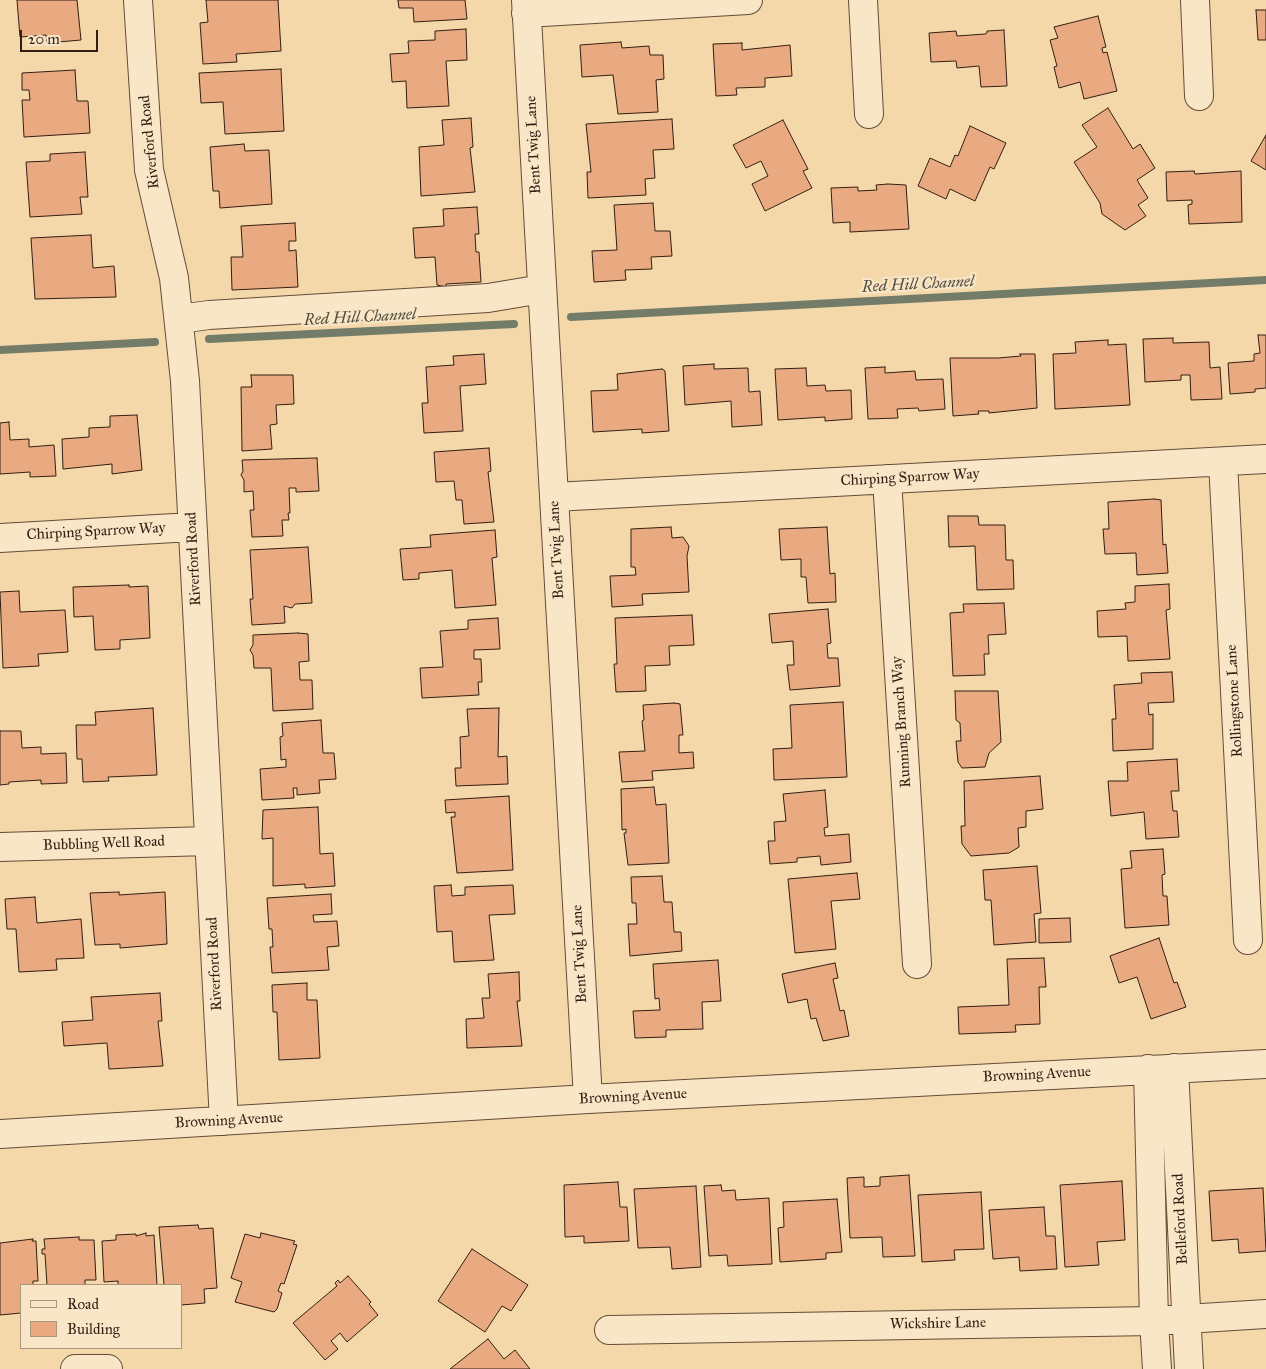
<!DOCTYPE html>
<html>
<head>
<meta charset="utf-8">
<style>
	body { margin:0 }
	#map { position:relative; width:1266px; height:1369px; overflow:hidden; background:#f5d8a9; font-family:"IM FELL Great Primer",serif }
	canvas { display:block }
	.legend { position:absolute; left:20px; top:1284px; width:162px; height:65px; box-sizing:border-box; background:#f8e6c7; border:1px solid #a9967f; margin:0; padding:6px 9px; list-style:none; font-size:15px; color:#321e13 }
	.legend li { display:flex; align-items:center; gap:10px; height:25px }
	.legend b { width:25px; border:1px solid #a9967f }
	.scale { position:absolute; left:20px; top:30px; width:78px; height:22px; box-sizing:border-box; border:2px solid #321e13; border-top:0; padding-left:6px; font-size:15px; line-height:18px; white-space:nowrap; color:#321e13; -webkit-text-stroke:4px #f8e6c7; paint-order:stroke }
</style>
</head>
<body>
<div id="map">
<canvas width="1266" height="1369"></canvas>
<ul class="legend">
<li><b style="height:6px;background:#f8e6c7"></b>Road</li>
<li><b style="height:14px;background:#e9aa81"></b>Building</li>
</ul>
<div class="scale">20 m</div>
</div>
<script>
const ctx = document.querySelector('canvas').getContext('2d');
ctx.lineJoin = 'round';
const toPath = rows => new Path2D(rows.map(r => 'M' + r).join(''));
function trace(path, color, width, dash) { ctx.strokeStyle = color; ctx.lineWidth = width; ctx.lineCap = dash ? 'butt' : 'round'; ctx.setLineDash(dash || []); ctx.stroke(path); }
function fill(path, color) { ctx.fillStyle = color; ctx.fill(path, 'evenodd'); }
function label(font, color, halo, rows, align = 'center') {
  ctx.font = font + ' "IM FELL Great Primer",serif'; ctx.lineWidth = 4.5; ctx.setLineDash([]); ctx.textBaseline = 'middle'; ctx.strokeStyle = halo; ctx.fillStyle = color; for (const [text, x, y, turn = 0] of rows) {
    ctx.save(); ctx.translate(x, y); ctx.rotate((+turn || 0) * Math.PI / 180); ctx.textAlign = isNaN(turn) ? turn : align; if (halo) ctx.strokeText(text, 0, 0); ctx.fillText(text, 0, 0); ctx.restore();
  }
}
const stream = toPath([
	[571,317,1266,280],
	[209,339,514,324],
	[0,350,155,342]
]);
const building = toPath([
	[17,0,77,0,81,40,47,43,46,35,20,37,17,0],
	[206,0,278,0,281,51,236,54,237,62,203,64,200,23,208,22,206,0],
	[398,0,465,0,467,19,414,22,413,8,399,8,398,0],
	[1256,10,1266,10,1266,40,1258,40,1256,10],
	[1098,16,1106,47,1102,48,1103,53,1107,52,1117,91,1084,99,1080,82,1059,88,1054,67,1057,66,1050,40,1058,38,1054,27,1098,16],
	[466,29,467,60,446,61,449,106,407,108,406,81,392,82,390,54,409,53,408,41,435,40,435,31,466,29],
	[1004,30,1007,86,981,87,979,66,957,68,956,61,931,62,929,33,956,31,957,36,985,34,987,33,987,31,1004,30],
	[621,42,622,48,649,46,650,55,663,55,664,79,656,80,658,112,618,114,613,75,582,77,580,45,621,42],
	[742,43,742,50,790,45,792,76,765,78,765,87,736,88,737,95,716,96,713,44,742,43],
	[281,69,284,131,225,134,223,102,201,103,199,73,281,69],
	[75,70,77,101,88,101,90,133,24,137,22,100,30,100,29,90,22,90,22,73,75,70],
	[1108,108,1133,149,1140,144,1155,168,1137,180,1148,198,1138,205,1146,216,1125,230,1102,214,1100,203,1074,162,1097,147,1082,125,1108,108],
	[471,118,473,147,470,148,475,192,421,196,419,147,444,145,442,120,471,118],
	[672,119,674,149,653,150,655,178,645,179,646,195,588,198,587,172,591,172,586,124,672,119],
	[783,120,808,169,803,171,812,188,765,211,752,184,768,176,761,161,746,168,733,145,783,120],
	[970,126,1006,143,994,169,990,167,975,201,950,189,946,199,918,186,930,158,950,167,955,155,958,156,970,126],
	[1266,135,1266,170,1251,161,1266,135],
	[244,144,245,151,269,150,272,204,220,208,219,191,213,191,210,147,244,144],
	[85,152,88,197,80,197,82,214,30,217,26,162,50,161,50,154,85,152],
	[1194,171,1195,174,1241,171,1242,222,1189,224,1188,205,1192,204,1192,200,1167,201,1166,172,1194,171],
	[888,184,906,185,909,229,850,232,850,222,833,223,831,188,858,187,858,191,877,190,876,185,888,184],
	[653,203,655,231,670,231,672,256,651,257,652,269,625,270,626,280,594,282,592,251,617,250,614,205,653,203],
	[477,207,479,234,475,234,476,252,479,252,481,282,446,284,446,287,437,285,435,257,415,258,413,228,444,226,443,209,477,207],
	[295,223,296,241,289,241,289,251,296,250,298,287,232,290,231,257,243,257,241,226,295,223],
	[91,235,93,268,114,266,116,297,35,299,31,238,91,235],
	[1258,335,1266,335,1266,388,1255,389,1255,392,1230,394,1228,363,1254,361,1254,354,1260,353,1258,335],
	[1173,338,1173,343,1209,342,1210,368,1220,367,1222,399,1191,400,1190,375,1181,375,1181,380,1145,382,1143,339,1173,338],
	[1108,340,1108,345,1126,344,1130,405,1055,409,1053,354,1076,353,1075,342,1108,340],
	[484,354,486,384,460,386,463,431,424,433,422,403,428,403,426,367,454,365,453,356,484,354],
	[1020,354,1035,354,1037,408,989,413,989,411,978,411,979,414,953,416,950,358,998,358,1021,356,1020,354],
	[714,364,714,369,748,368,749,392,760,391,762,425,732,427,731,401,685,405,683,366,714,364],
	[885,367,885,373,915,371,916,380,943,379,945,409,919,411,918,408,897,409,898,418,868,419,865,368,885,367],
	[806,368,807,386,825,385,826,391,851,390,852,419,825,421,825,417,778,420,775,369,806,368],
	[662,369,665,371,669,431,642,433,642,429,593,432,591,391,618,390,617,374,662,369],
	[251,375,293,375,294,404,276,405,277,424,270,425,272,449,242,451,241,387,252,387,251,375],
	[137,415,142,470,112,474,112,464,63,469,62,439,89,437,89,428,110,427,110,416,137,415],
	[9,422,10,440,29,439,29,447,54,445,56,476,30,477,30,472,0,474,0,423,9,422],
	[489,448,491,471,488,472,494,522,464,524,462,500,456,500,454,481,436,482,434,452,489,448],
	[317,458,319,491,296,492,296,488,289,488,290,513,288,513,289,520,282,520,283,536,252,537,250,510,254,510,253,491,244,492,244,480,241,475,243,471,242,460,317,458],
	[1154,499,1161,500,1163,545,1166,544,1168,573,1137,575,1136,553,1105,554,1103,529,1109,529,1108,502,1154,499],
	[948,516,978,516,979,525,1005,525,1006,560,1013,560,1014,589,977,590,975,546,949,547,948,516],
	[671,527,672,538,683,537,689,546,687,556,689,592,642,594,643,605,612,607,610,576,636,575,635,567,631,567,631,529,671,527],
	[827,527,830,574,835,573,836,602,808,603,806,577,801,577,801,559,781,560,779,529,827,527],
	[495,530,497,557,492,558,496,605,455,608,452,570,419,573,419,579,403,580,400,549,431,547,430,535,495,530],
	[308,547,312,603,295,604,292,608,284,606,285,623,252,625,250,599,253,599,250,550,308,547],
	[1169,584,1170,609,1166,610,1170,659,1128,661,1127,636,1098,637,1097,611,1126,609,1125,603,1135,602,1135,586,1169,584],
	[129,585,129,587,148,586,150,638,120,640,120,649,95,650,93,616,74,617,73,587,129,585],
	[19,591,20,612,65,610,68,652,38,654,39,666,3,668,0,592,19,591],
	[1004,603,1006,634,988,635,989,654,984,654,985,675,953,676,950,613,964,612,963,604,1004,603],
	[828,609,831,643,827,644,828,658,838,658,840,686,790,690,787,665,794,665,793,641,772,643,769,614,828,609],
	[692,615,694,645,669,646,670,665,645,666,646,691,616,692,614,664,617,664,615,618,692,615],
	[498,618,500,649,474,650,474,659,481,659,482,682,478,682,479,695,422,698,420,668,443,667,440,631,468,629,468,620,498,618],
	[298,633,308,634,309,661,299,662,300,680,312,680,313,709,273,711,271,668,254,668,253,655,250,650,253,645,253,635,298,633],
	[1172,672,1174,702,1148,703,1149,715,1153,714,1153,749,1113,751,1112,719,1116,719,1114,685,1142,683,1141,673,1172,672],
	[955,691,998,691,1001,742,989,753,985,767,962,768,958,762,956,741,961,741,960,723,956,720,955,691],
	[843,702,847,777,774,780,773,749,792,748,790,705,843,702],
	[674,703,680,704,683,735,679,735,679,753,693,752,694,768,652,771,653,780,622,782,619,752,645,751,642,721,644,720,643,705,674,703],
	[153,708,157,775,108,777,109,781,83,782,82,759,77,759,76,725,96,725,95,712,153,708],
	[499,708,498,757,507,756,508,784,456,786,455,768,461,768,460,737,469,736,467,709,499,708],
	[321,720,323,753,334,753,336,779,319,780,320,793,297,795,297,788,293,788,294,798,262,800,260,769,286,767,286,759,281,760,280,737,283,736,282,723,321,720],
	[0,731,21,731,22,748,41,747,41,754,66,753,67,783,41,784,41,780,9,782,9,784,0,785,0,731],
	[1177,759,1179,791,1171,791,1173,811,1177,811,1179,837,1146,839,1144,812,1111,816,1108,781,1128,781,1127,762,1177,759],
	[1040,776,1043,809,1026,811,1026,827,1018,828,1019,847,1009,853,971,856,962,844,961,826,965,826,964,781,1040,776],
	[654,787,656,805,666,804,669,863,628,865,624,833,626,833,626,829,622,830,621,789,654,787],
	[825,790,828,827,824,828,825,836,849,834,851,862,821,865,820,856,797,858,797,862,770,864,768,841,775,841,774,822,786,821,783,794,825,790],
	[509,796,513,870,457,873,451,817,455,817,455,812,446,813,445,800,509,796],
	[318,807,320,854,333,853,335,886,305,888,305,884,273,886,273,838,262,839,263,810,318,807],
	[1163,849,1165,874,1162,875,1163,896,1167,896,1169,925,1125,928,1121,869,1132,868,1130,851,1163,849],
	[1037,866,1041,913,1034,914,1036,942,994,945,991,900,985,900,983,870,1037,866],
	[857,873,860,899,831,901,836,949,795,953,788,879,857,873],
	[662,876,664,902,672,902,674,932,681,932,682,951,630,956,628,924,637,924,636,903,632,903,631,877,662,876],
	[451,885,452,896,465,895,465,887,513,885,515,914,489,915,494,960,454,962,452,931,437,932,434,886,451,885],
	[119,892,119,895,165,892,167,944,120,948,120,944,95,945,90,893,119,892],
	[331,894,332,914,313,915,314,922,337,921,339,946,327,947,329,970,272,973,270,947,273,947,272,929,269,929,267,898,331,894],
	[35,897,37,923,81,919,84,958,56,959,57,970,19,972,16,929,7,929,5,899,35,897],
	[1070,918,1071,942,1039,943,1039,919,1070,918],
	[1159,938,1174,983,1177,982,1186,1007,1151,1019,1137,977,1119,983,1110,956,1159,938],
	[1044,958,1046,987,1039,987,1040,1024,1015,1025,1016,1032,959,1034,958,1007,1009,1005,1007,959,1044,958],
	[718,960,721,1001,702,1002,703,1029,666,1030,666,1037,635,1038,633,1011,660,1010,659,998,655,999,653,964,718,960],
	[835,963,838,978,833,979,840,1011,844,1010,849,1036,823,1041,816,1018,811,1019,807,999,788,1003,782,974,835,963],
	[519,972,520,1001,517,1001,522,1046,467,1048,466,1019,484,1018,482,998,490,998,488,974,519,972],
	[307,983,307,1000,317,1000,320,1058,279,1060,277,1012,273,1012,272,985,307,983],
	[160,993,162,1021,158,1021,163,1066,109,1069,107,1043,64,1046,62,1022,93,1020,91,997,160,993],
	[909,1175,915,1256,883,1257,882,1237,850,1238,847,1178,864,1177,864,1187,880,1186,880,1177,909,1175],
	[1122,1181,1125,1240,1097,1242,1099,1265,1065,1267,1060,1185,1122,1181],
	[618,1182,620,1207,627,1207,629,1241,584,1243,584,1236,565,1237,564,1185,618,1182],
	[721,1185,722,1191,735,1190,736,1200,769,1198,772,1264,728,1266,727,1255,709,1256,704,1186,721,1185],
	[696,1186,701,1267,672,1269,670,1247,638,1248,634,1189,696,1186],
	[1263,1188,1266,1251,1239,1253,1238,1239,1212,1241,1209,1191,1263,1188],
	[981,1192,984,1249,954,1250,955,1260,922,1262,918,1195,981,1192],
	[837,1199,842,1252,826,1253,826,1259,780,1262,778,1228,784,1227,783,1202,837,1199],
	[1044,1207,1046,1236,1055,1236,1057,1269,1020,1271,1019,1257,993,1259,989,1210,1044,1207],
	[198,1225,199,1229,213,1228,217,1288,204,1289,205,1303,181,1305,181,1285,164,1285,159,1227,198,1225],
	[146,1233,146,1236,154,1235,157,1285,118,1285,118,1281,104,1282,102,1241,116,1240,116,1235,136,1234,136,1236,146,1233],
	[261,1233,295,1241,293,1244,297,1245,284,1284,281,1283,278,1291,282,1293,277,1309,274,1312,235,1302,242,1282,231,1278,245,1234,260,1238,261,1233],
	[79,1237,79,1240,94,1240,96,1280,85,1280,85,1285,47,1285,45,1254,42,1254,42,1249,45,1249,44,1239,79,1237],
	[33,1239,32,1241,36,1241,38,1281,33,1281,33,1285,21,1285,21,1313,0,1315,0,1243,33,1239],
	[472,1249,528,1285,511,1311,502,1306,485,1332,438,1301,472,1249],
	[348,1276,371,1302,369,1304,378,1315,347,1342,340,1333,331,1341,338,1349,325,1360,293,1323,337,1286,335,1283,338,1280,340,1283,348,1276],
	[488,1339,504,1359,515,1350,530,1369,450,1369,488,1339]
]);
const minor = toPath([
	[138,0,149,170,174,278,185,381,224,1121],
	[526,0,588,1099],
	[863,0,869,114],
	[1195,0,1199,96],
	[526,13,748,0],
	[179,319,209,315,488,298,542,289],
	[1223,462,1248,940],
	[887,479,917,964],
	[554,497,1266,459],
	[0,538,192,527],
	[0,847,208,841],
	[1174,1068,1189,1369],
	[1148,1069,1154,1321,1157,1369],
	[0,1134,588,1099,1266,1064],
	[609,1330,1154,1321,1266,1314],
	[75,1369,108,1369]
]);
const streetNames = [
	["Riverford Road",150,142,-96],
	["Bent Twig Lane",534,145,-93],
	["Chirping Sparrow Way",910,478,-3],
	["Chirping Sparrow Way",96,532,-3],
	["Bent Twig Lane",557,550,-93],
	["Riverford Road",194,559,-93],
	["Rollingstone Lane",1235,701,-93],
	["Running Branch Way",902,722,-94],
	["Bubbling Well Road",104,844,-2],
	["Bent Twig Lane",580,954,-93],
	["Riverford Road",215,964,-93],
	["Browning Avenue",1037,1075,-3],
	["Browning Avenue",633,1097,-3],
	["Browning Avenue",229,1121,-3],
	["Belleford Road",1181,1219,-93],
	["Wickshire Lane",938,1324,-1]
];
const waterNames = [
	["Red Hill Channel",918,285,-3],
	["Red Hill Channel",360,318,-3]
];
trace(stream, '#727c69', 8);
fill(building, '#e9aa81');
trace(building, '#321e13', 1);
trace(minor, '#634c38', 30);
trace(minor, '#f8e6c7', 28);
label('15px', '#321e13', '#f8e6c7', streetNames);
label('italic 16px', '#524d3e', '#f8e6c7', waterNames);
</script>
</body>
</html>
